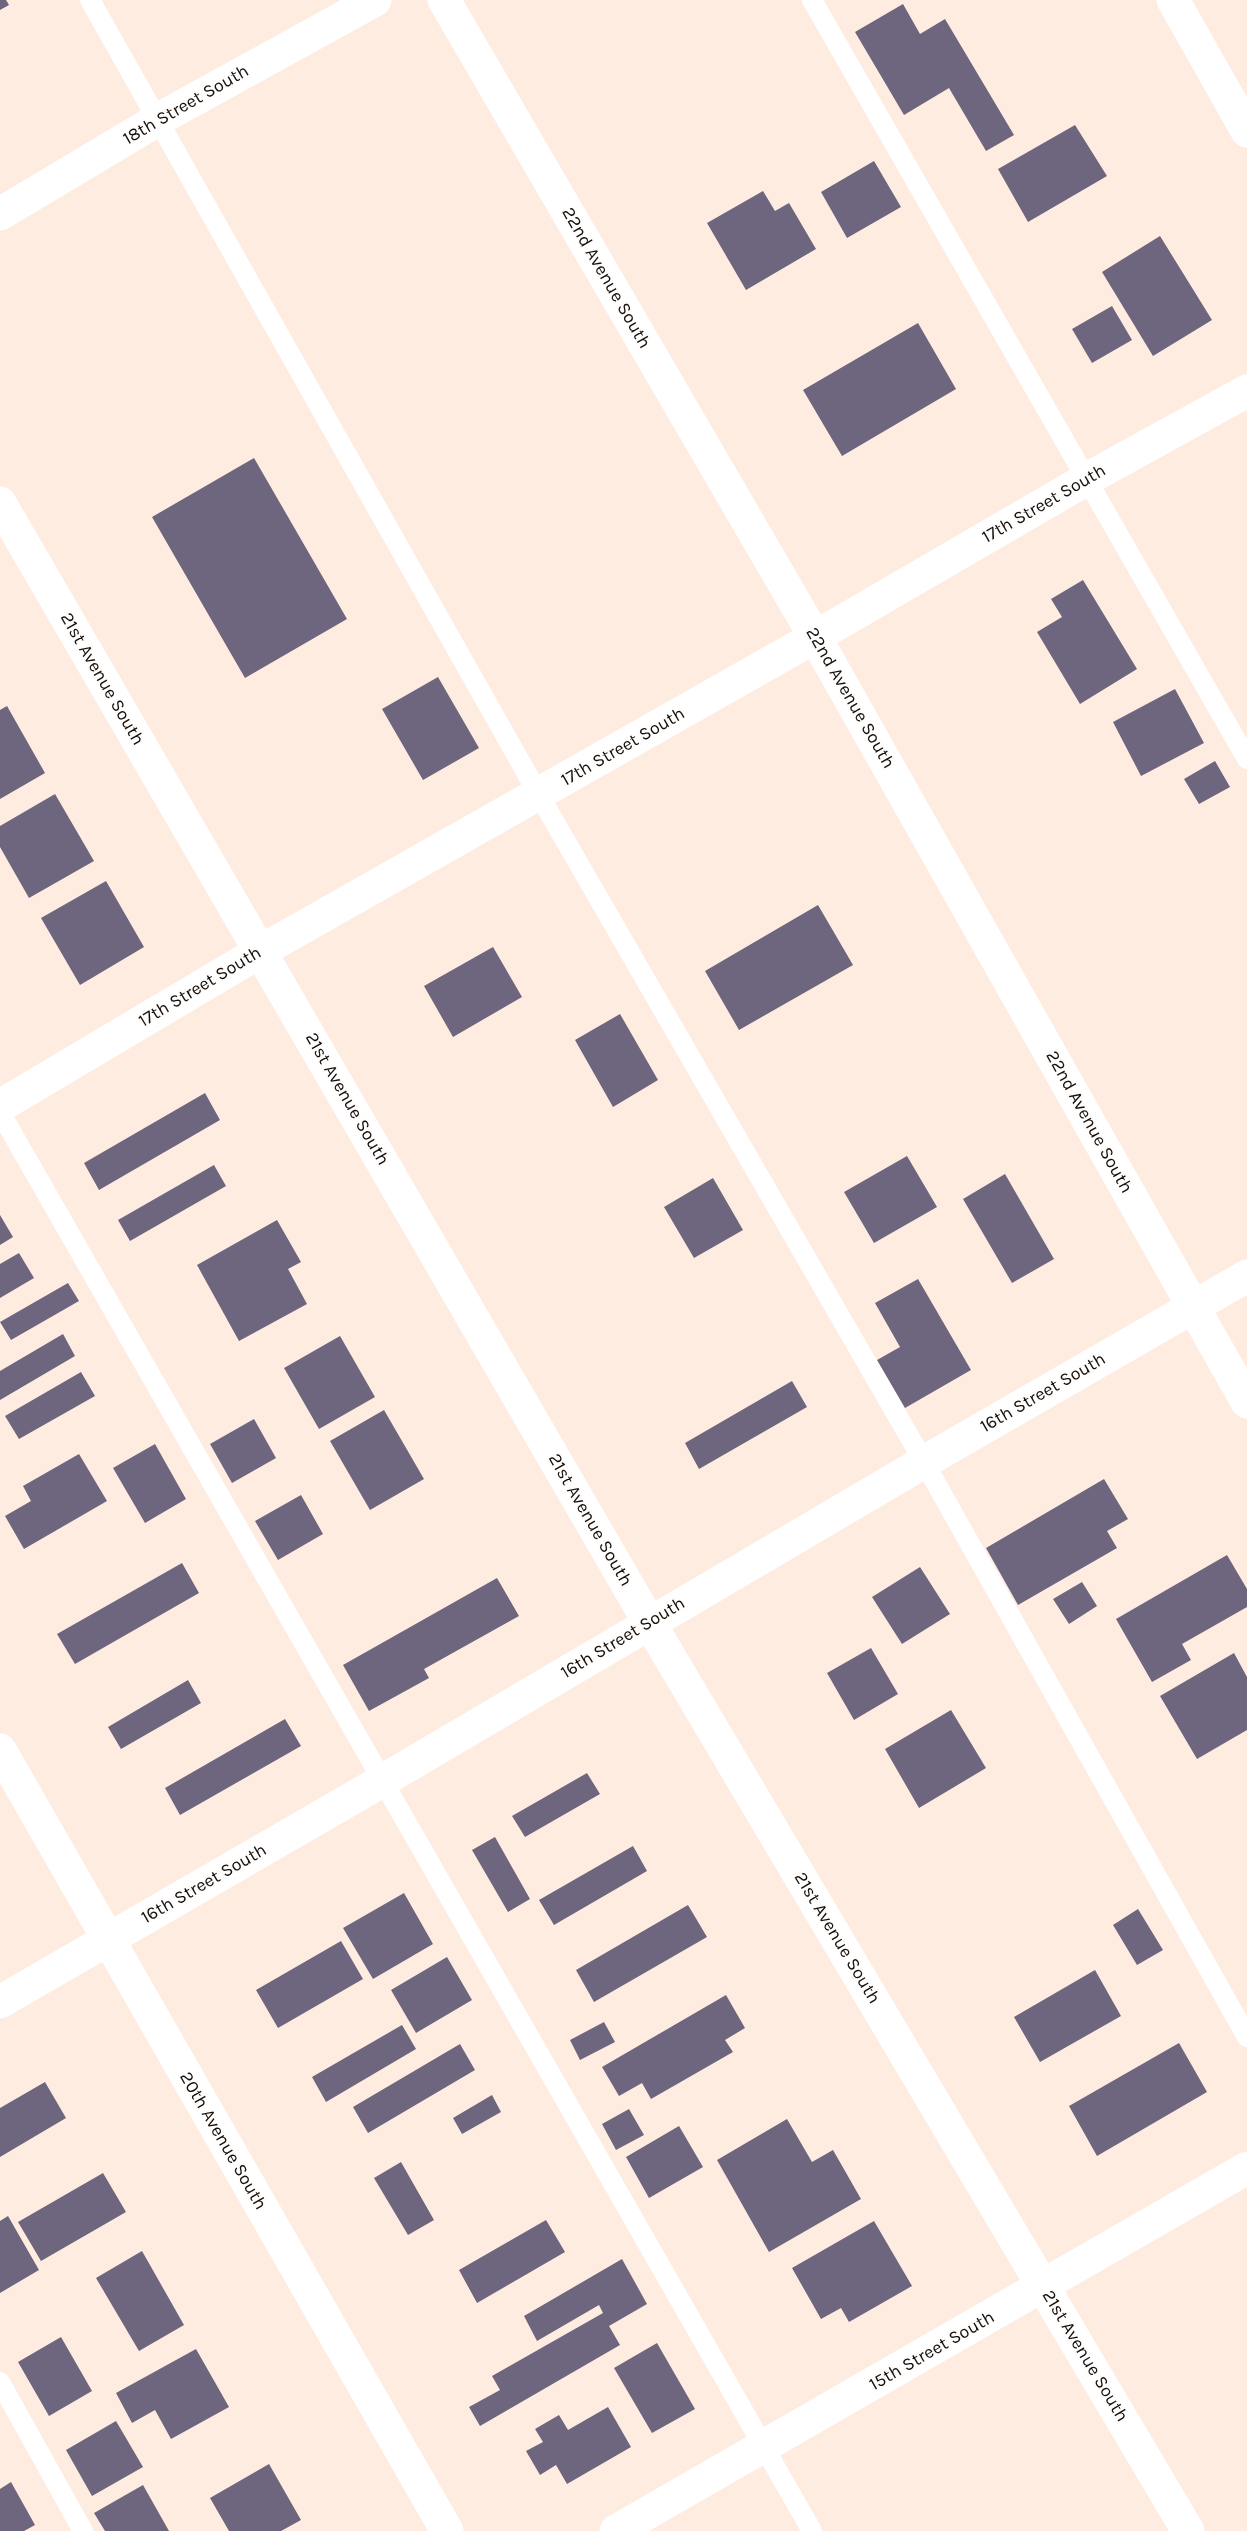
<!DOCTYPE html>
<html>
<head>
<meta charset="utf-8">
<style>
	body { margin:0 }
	canvas { display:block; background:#feece1 }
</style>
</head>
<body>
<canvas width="1247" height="2531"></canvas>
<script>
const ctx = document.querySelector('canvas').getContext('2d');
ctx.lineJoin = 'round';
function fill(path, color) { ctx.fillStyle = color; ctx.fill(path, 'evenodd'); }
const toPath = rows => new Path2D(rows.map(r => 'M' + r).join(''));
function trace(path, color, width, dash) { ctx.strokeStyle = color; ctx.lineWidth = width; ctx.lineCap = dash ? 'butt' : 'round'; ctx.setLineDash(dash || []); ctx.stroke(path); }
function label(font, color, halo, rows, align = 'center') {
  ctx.font = font + ' Karla,sans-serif'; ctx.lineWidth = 5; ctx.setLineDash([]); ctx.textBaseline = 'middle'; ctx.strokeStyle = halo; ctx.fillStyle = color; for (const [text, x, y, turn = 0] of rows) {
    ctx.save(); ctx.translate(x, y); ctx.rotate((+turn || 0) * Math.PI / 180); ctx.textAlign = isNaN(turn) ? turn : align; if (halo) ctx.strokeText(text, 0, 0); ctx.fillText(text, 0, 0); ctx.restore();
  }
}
const building = toPath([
	[0,0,6,0,9,5,0,10],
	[903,4,920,34,945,19,1014,135,986,151,949,88,904,115,855,32],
	[1075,125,1107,176,1028,222,998,169],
	[874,161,901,207,847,238,821,192],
	[763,191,775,211,789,203,816,249,746,290,707,223],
	[1160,236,1212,320,1153,356,1102,272],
	[1112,306,1132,340,1092,363,1072,329],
	[918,323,956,389,842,456,803,390],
	[254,458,347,619,245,678,152,517],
	[1083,580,1137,669,1080,704,1037,632,1062,617,1051,599],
	[438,677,479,748,423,780,382,709],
	[1175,689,1204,743,1141,776,1113,722],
	[7,706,45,773,0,799,0,710],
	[1215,761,1230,787,1199,804,1184,779],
	[55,794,94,861,29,898,0,847,0,826],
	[106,881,144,947,80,985,41,918],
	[818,905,853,965,739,1030,705,971],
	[493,947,522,997,453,1037,424,986],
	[620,1014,658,1080,613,1107,575,1040],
	[205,1093,220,1120,99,1190,84,1163],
	[907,1156,937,1207,874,1243,844,1192],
	[214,1165,226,1186,130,1241,118,1220],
	[1005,1174,1054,1259,1012,1283,963,1199],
	[713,1178,743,1230,694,1258,664,1207],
	[0,1215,13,1237,0,1245],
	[277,1220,301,1262,288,1269,307,1304,239,1341,197,1265],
	[19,1253,34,1278,0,1298,0,1264],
	[918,1279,971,1370,905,1408,877,1360,900,1347,875,1303],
	[68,1283,79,1301,11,1340,0,1322],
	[63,1334,75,1356,0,1400,0,1371],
	[340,1336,375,1397,319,1429,284,1368],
	[81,1372,95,1396,19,1439,5,1416],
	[792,1381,807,1407,699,1469,685,1443],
	[384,1410,424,1479,370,1510,330,1441],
	[254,1419,276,1458,232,1483,210,1444],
	[155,1444,186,1499,145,1523,113,1468],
	[79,1454,107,1501,24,1549,5,1516,31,1501,23,1486],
	[1104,1479,1128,1519,1107,1531,1117,1548,1018,1605,986,1548],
	[301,1495,323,1534,278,1560,255,1521],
	[1227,1555,1247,1589,1247,1607,1182,1644,1191,1660,1152,1682,1116,1619],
	[182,1563,199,1593,75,1664,57,1634],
	[920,1567,950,1614,902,1644,872,1597],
	[497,1578,519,1616,424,1669,429,1678,369,1711,343,1665],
	[1082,1582,1097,1606,1069,1624,1053,1599],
	[871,1648,898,1694,854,1720,827,1673],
	[1234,1653,1247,1677,1247,1730,1197,1759,1160,1696],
	[188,1680,201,1703,121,1749,108,1727],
	[951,1710,986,1768,919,1808,885,1749],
	[285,1719,301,1746,180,1815,165,1788],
	[587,1773,600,1794,525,1837,512,1816],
	[495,1837,530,1899,508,1912,472,1850],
	[633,1846,647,1871,554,1925,539,1900],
	[404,1893,433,1944,373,1979,343,1928],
	[688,1905,707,1937,594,2002,576,1970],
	[1138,1909,1163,1950,1137,1965,1113,1925],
	[341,1941,363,1979,278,2028,256,1990],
	[447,1957,472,2000,416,2033,391,1990],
	[1095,1970,1121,2016,1040,2062,1014,2017],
	[726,1995,745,2028,725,2040,733,2052,651,2099,642,2083,619,2096,602,2067],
	[604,2022,615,2042,580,2060,570,2040],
	[402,2025,416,2049,326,2102,312,2077],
	[1179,2043,1207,2092,1097,2156,1069,2106],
	[460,2044,475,2070,368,2133,353,2107],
	[45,2082,66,2118,0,2157,0,2108],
	[492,2095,501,2112,462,2134,453,2118],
	[629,2109,644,2135,616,2150,602,2124],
	[787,2119,812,2162,833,2150,861,2199,769,2252,717,2160],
	[679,2126,703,2167,649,2198,626,2157],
	[401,2162,434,2220,408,2235,374,2178],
	[103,2173,126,2212,41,2261,18,2222],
	[8,2216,39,2270,0,2293,0,2221],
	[546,2220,565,2252,477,2303,459,2270],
	[874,2221,912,2286,849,2322,841,2308,821,2319,792,2268],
	[142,2251,184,2325,139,2351,96,2278],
	[622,2259,647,2304,609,2326,620,2345,480,2426,469,2407,500,2390,492,2376,603,2313,599,2305,537,2341,524,2316],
	[61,2337,92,2391,49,2416,18,2362],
	[657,2343,695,2409,652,2433,614,2368],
	[196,2349,229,2407,171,2439,155,2410,132,2423,116,2393],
	[608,2407,631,2447,567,2484,556,2465,540,2475,526,2451,543,2442,535,2429,559,2415,568,2430],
	[116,2421,143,2467,92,2496,66,2450],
	[269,2464,301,2520,281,2531,229,2531,210,2498],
	[11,2482,35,2525,24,2531,0,2531,0,2489],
	[143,2485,169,2531,105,2531,94,2513]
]);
const service = toPath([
	[90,0,539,795,924,1462,1247,2037],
	[812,0,1247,759],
	[0,1112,812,2531],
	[0,2382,83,2531]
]);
const minor = toPath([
	[444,0,815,637,1247,1402],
	[1173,0,1247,131],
	[0,214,159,119,375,0],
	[0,503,649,1622,1188,2531],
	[0,1106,261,951,815,637,1087,479,1247,391],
	[0,1750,447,2531],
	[0,2002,382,1781,924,1462,1247,1276],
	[616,2531,1247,2168]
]);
const streetNames = [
	["18th Street South",186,105,-30],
	["22nd Avenue South",606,278,60],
	["17th Street South",1044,504,-30],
	["21st Avenue South",102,679,60],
	["22nd Avenue South",850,698,60],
	["17th Street South",623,747,-30],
	["17th Street South",200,987,-31],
	["21st Avenue South",347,1099,60],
	["22nd Avenue South",1089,1122,61],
	["16th Street South",1043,1393,-30],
	["21st Avenue South",590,1520,60],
	["16th Street South",623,1638,-31],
	["16th Street South",204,1884,-30],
	["21st Avenue South",837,1938,59],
	["20th Avenue South",223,2141,60],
	["15th Street South",932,2351,-30],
	["21st Avenue South",1085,2356,59]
];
fill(building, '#6e657e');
trace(service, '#fff', 20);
trace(minor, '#fff', 33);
label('18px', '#170e08', '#fdfdfd', streetNames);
</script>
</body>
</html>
